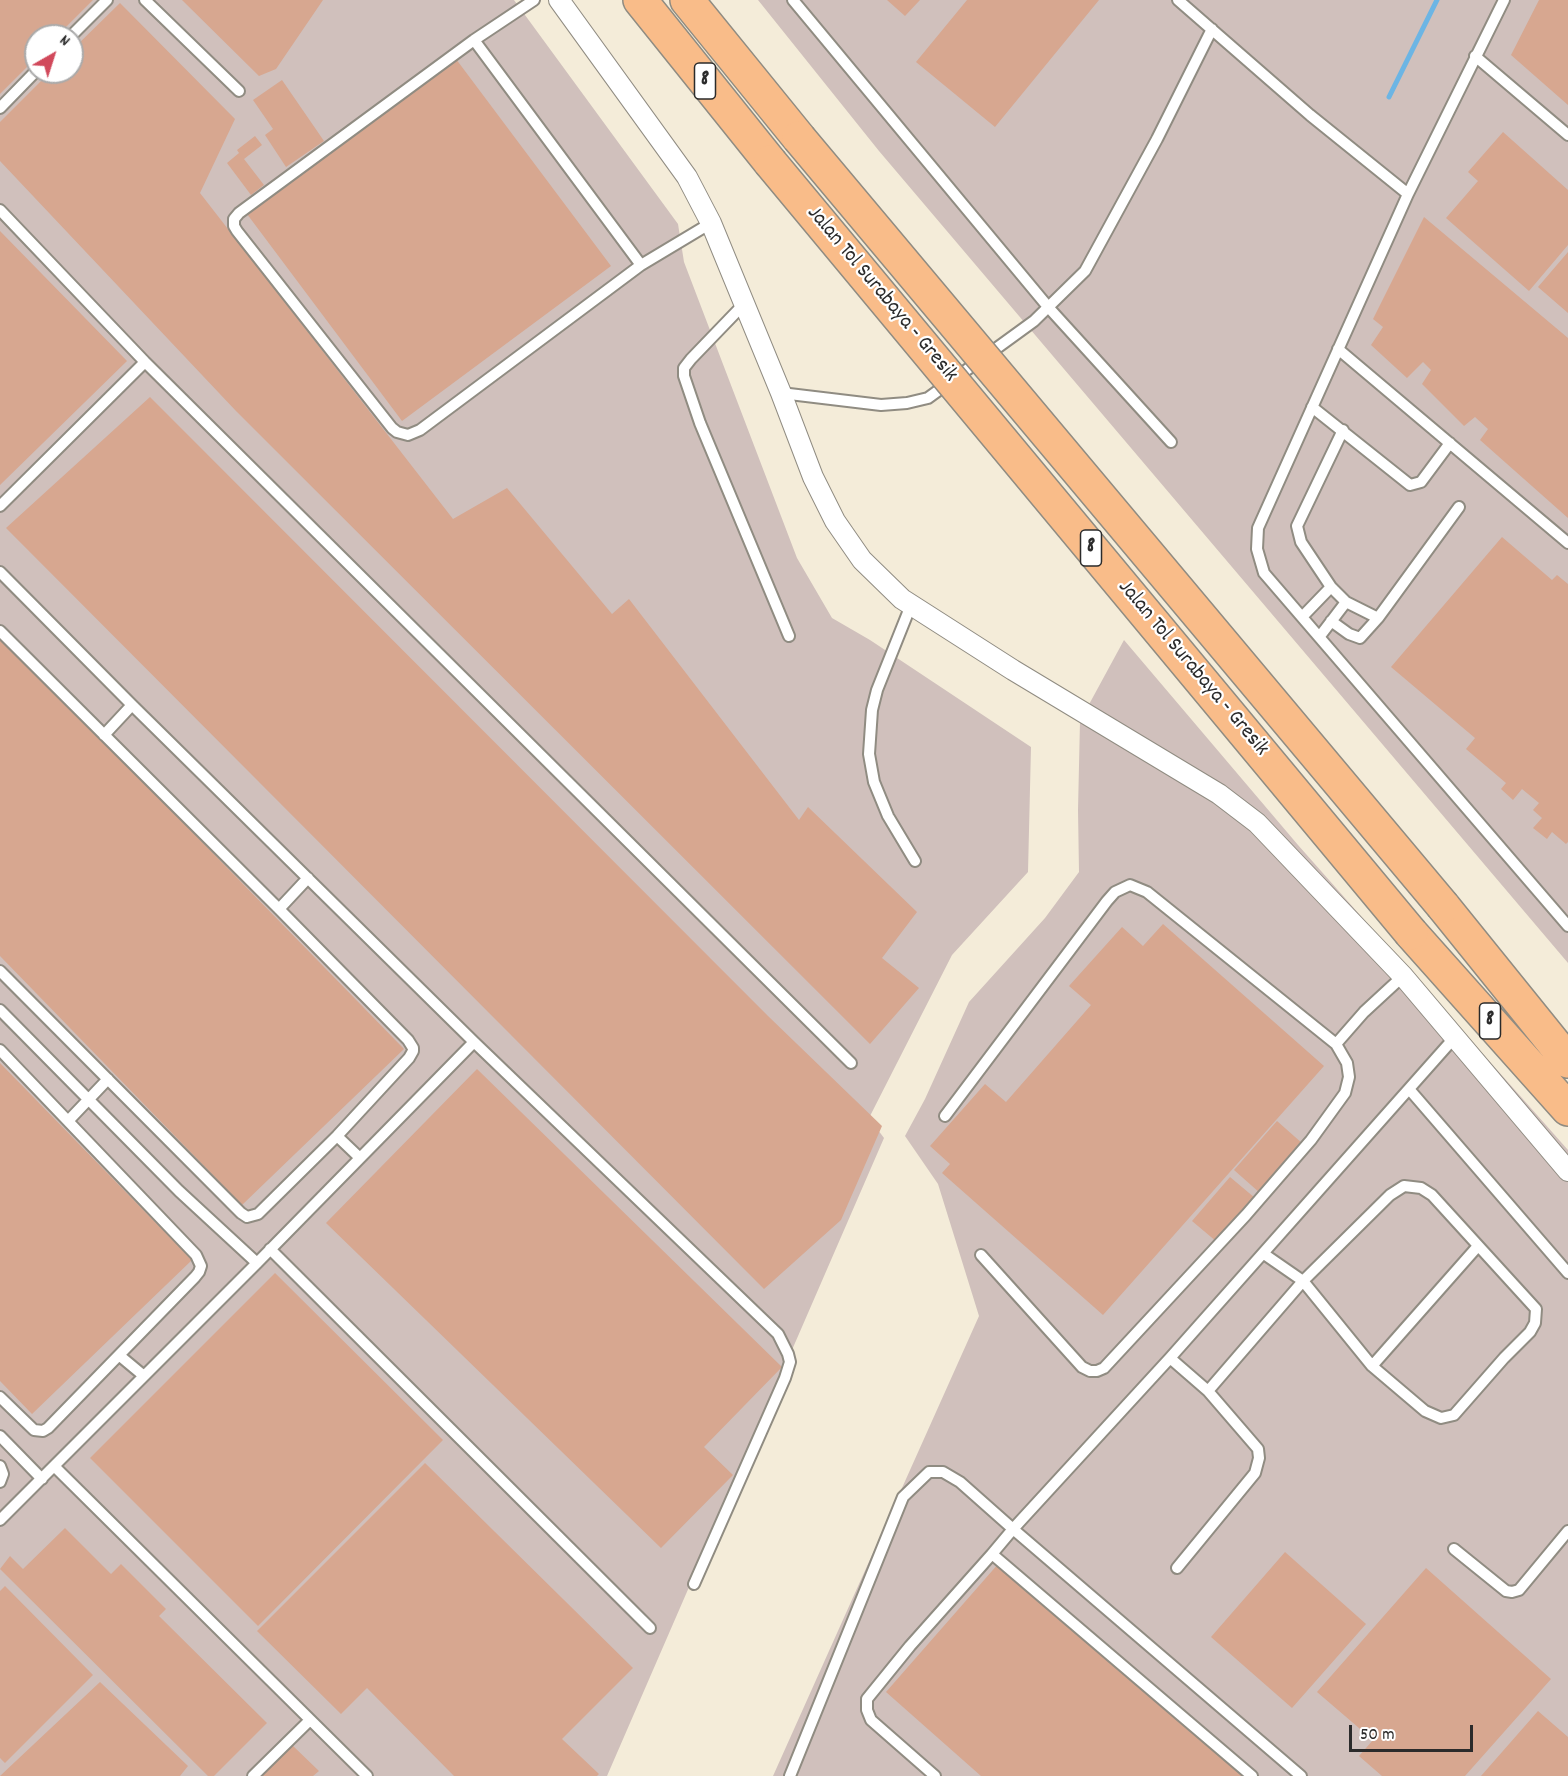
<!DOCTYPE html>
<html>
<head>
<meta charset="utf-8">
<style>
	body { margin:0 }
	#map { position:relative; width:1568px; height:1776px; overflow:hidden; background:#f4ecd9; font-family:Dekko,sans-serif }
	canvas { display:block }
	.north { position:absolute; left:24px; top:24px; width:60px; height:60px; box-sizing:border-box; background:#fff; border:2px solid #aaa; border-radius:50%; rotate:39deg; font-size:16px; font-weight:700; line-height:24px; text-align:center; color:#2b2b2b }
	.north::after { content:''; display:block; margin:auto; width:21px; height:27px; background:#d1495b; clip-path:polygon(50% 0,100% 100%,50% 72%,0 100%) }
	.scale { position:absolute; left:1349px; top:1725px; width:124px; height:27px; box-sizing:border-box; border:3px solid #2b2b2b; border-top:0; padding-left:8px; font-size:18px; line-height:21px; white-space:nowrap; color:#2b2b2b; -webkit-text-stroke:4px #fff; paint-order:stroke }
</style>
</head>
<body>
<div id="map">
<canvas width="1568" height="1776"></canvas>
<div class="north">N</div>
<div class="scale">50 m</div>
</div>
<script>
const ctx = document.querySelector('canvas').getContext('2d');
ctx.lineJoin = 'round';
function fill(path, color) { ctx.fillStyle = color; ctx.fill(path, 'evenodd'); }
const toPath = rows => new Path2D(rows.map(r => 'M' + r).join(''));
function trace(path, color, width, dash) { ctx.strokeStyle = color; ctx.lineWidth = width; ctx.lineCap = dash ? 'butt' : 'round'; ctx.setLineDash(dash || []); ctx.stroke(path); }
function label(font, color, halo, rows, align = 'center') {
  ctx.font = font + ' Dekko,sans-serif'; ctx.lineWidth = 4.5; ctx.setLineDash([]); ctx.textBaseline = 'middle'; ctx.strokeStyle = halo; ctx.fillStyle = color; for (const [text, x, y, turn = 0] of rows) {
    ctx.save(); ctx.translate(x, y); ctx.rotate((+turn || 0) * Math.PI / 180); ctx.textAlign = isNaN(turn) ? turn : align; if (halo) ctx.strokeText(text, 0, 0); ctx.fillText(text, 0, 0); ctx.restore();
  }
}
const industrial = toPath([
	[0,0,514,0,678,224,684,262,797,558,832,618,870,640,1031,747,1028,872,952,955,869,1118,884,1138,607,1776,0,1776],
	[36,36,72,36,72,72,36,72],
	[758,0,1568,0,1568,963,879,151],
	[1124,640,1298,845,1568,1150,1568,1776,773,1776,979,1316,938,1184,905,1136,925,1099,969,1002,1045,918,1079,872,1078,810,1080,721]
]);
const stream = toPath([
	[1389,97,1437,0]
]);
const building = toPath([
	[0,0,93,0,57,36,36,36,36,58,0,94],
	[182,0,323,0,276,69,259,76],
	[887,0,920,0,905,16],
	[967,0,1099,0,995,127,916,62],
	[1539,0,1568,0,1568,105,1511,55],
	[120,3,235,119,200,193,453,519,507,488,612,614,629,599,799,820,808,807,917,912,882,958,919,988,870,1044,236,411,0,161,0,122,50,72,72,72,72,50],
	[456,59,611,266,402,421,247,214],
	[282,80,324,141,286,167,265,135,273,129,253,100],
	[1503,132,1568,190,1568,245,1529,291,1446,218,1478,181,1468,172],
	[255,136,262,145,244,159,264,185,251,195,227,163,239,153,237,150],
	[1424,217,1568,338,1568,518,1480,440,1488,429,1475,417,1464,426,1422,384,1431,370,1423,362,1407,378,1371,345,1383,327,1373,319],
	[0,231,127,361,0,485],
	[1568,252,1568,313,1538,287],
	[150,397,768,1016,882,1126,841,1220,764,1289,6,528],
	[1502,537,1552,580,1557,575,1568,584,1568,842,1566,844,1552,832,1547,839,1533,828,1542,818,1533,810,1539,803,1522,789,1513,800,1501,789,1506,783,1466,749,1475,738,1391,667],
	[0,635,404,1049,242,1205,0,956],
	[1163,924,1324,1066,1103,1315,942,1173,950,1164,930,1146,985,1084,1006,1102,1091,1005,1069,986,1122,927,1143,946],
	[0,1063,192,1260,32,1414,0,1381],
	[477,1069,782,1367,704,1447,733,1475,661,1548,326,1223],
	[1277,1121,1303,1144,1260,1193,1234,1170],
	[1230,1177,1255,1198,1217,1242,1192,1221],
	[275,1273,443,1440,258,1626,90,1458],
	[425,1463,633,1668,562,1739,599,1774,597,1776,454,1776,367,1688,341,1714,257,1631],
	[65,1528,111,1574,121,1564,166,1609,159,1616,267,1723,214,1776,208,1776,0,1569,10,1556,23,1569],
	[1285,1552,1366,1624,1292,1708,1211,1637],
	[999,1563,1242,1776,981,1776,886,1692],
	[1426,1568,1551,1679,1465,1776,1382,1776,1359,1756,1373,1740,1317,1692],
	[5,1586,93,1675,5,1763,0,1758,0,1591],
	[100,1682,188,1766,180,1776,0,1776],
	[1538,1711,1568,1737,1568,1776,1481,1776],
	[292,1745,319,1771,313,1776,262,1776]
]);
const service = toPath([
	[145,0,239,91],
	[534,0,474,40,239,213,234,219,234,226,237,231,392,428,397,432,408,435,420,430,641,265,711,223],
	[793,0,1049,308,1171,442],
	[1178,0,1310,115,1408,194],
	[1504,0,1408,194,1258,528,1257,549,1264,573,1568,926],
	[71,36,107,0],
	[474,40,641,265],
	[1475,56,1568,135],
	[0,108,36,71],
	[0,210,145,362,851,1063],
	[744,304,691,359,684,368,684,376,700,423,789,636],
	[1338,349,1568,543],
	[781,393,881,405,907,403,928,398,1034,321,1085,271,1157,139,1212,29],
	[1312,407,1410,485,1421,482,1450,443],
	[1343,430,1297,526,1301,542,1331,587,1346,602,1378,618,1459,507],
	[0,506,145,362],
	[0,572,132,705,474,1042,778,1334,788,1354,790,1362,785,1378,694,1584],
	[911,605,877,690,872,710,869,754,874,782,888,816,915,861],
	[1303,616,1331,587],
	[1331,621,1349,634,1360,638,1378,618],
	[0,631,279,909,408,1040,413,1048,413,1051,409,1058,337,1136,258,1214,247,1217,241,1213,0,971],
	[1320,636,1346,602],
	[104,735,132,705],
	[279,909,308,878],
	[0,1010,179,1191,257,1263],
	[0,1050,196,1255,201,1266,199,1272,195,1277,48,1428,43,1431,34,1430,0,1397],
	[1409,1089,1568,1273],
	[945,1116,1107,901,1115,892,1130,885,1147,892,1336,1044],
	[69,1120,108,1079],
	[337,1136,360,1158],
	[270,1249,650,1628],
	[981,1255,1082,1367,1090,1371,1097,1371,1104,1368,1246,1215,1311,1140,1345,1093,1349,1077,1347,1063,1336,1044,1364,1012,1403,976],
	[120,1356,144,1376],
	[1170,1358,1208,1391,1258,1449,1259,1458,1255,1473,1177,1568],
	[1372,1366,1478,1246],
	[1208,1391,1303,1281,1372,1366,1425,1411,1441,1418,1454,1415,1504,1358,1530,1332,1535,1323,1536,1309,1432,1195,1421,1188,1404,1186,1390,1195,1303,1281,1264,1254],
	[0,1436,42,1479],
	[0,1466,3,1474,0,1482],
	[55,1467,367,1776],
	[0,1520,257,1263,474,1042],
	[1454,1549,1506,1591,1512,1592,1519,1590,1568,1531],
	[253,1776,310,1720],
	[790,1776,903,1497,929,1472,943,1472,960,1482,1013,1529,1170,1358,1455,1037],
	[935,1776,871,1720,867,1710,867,1699,910,1646,992,1554],
	[1252,1776,992,1554,1013,1529,1301,1776]
]);
const minor = toPath([
	[559,0,687,177,711,223,781,393,813,477,835,521,862,560,902,599,1013,670,1219,794,1257,823,1403,976,1568,1171]
]);
const motorway = toPath([
	[640,0,770,162],
	[687,0,799,138],
	[1443,906,1568,1061],
	[1411,933,1568,1109]
]);
const motorwayBridge = toPath([
	[799,138,1443,906],
	[770,162,1411,933]
]);
const shields = [
	[705,81,21],
	[1091,548,21],
	[1490,1021,21]
];
const shieldNames = [
	["8",705,81],
	["8",1091,548],
	["8",1490,1021]
];
const streetNames = [
	["Jalan Tol Surabaya - Gresik",881,295,50],
	["Jalan Tol Surabaya - Gresik",1192,669,50]
];
fill(industrial, '#d0c0bc');
trace(stream, '#6cb5e4', 5);
fill(building, '#d7a790');
trace(service, '#908c82', 14);
trace(minor, '#908c82', 22);
trace(motorway, '#908c82', 36);
trace(service, '#fff', 10);
trace(minor, '#fff', 20);
trace(motorway, '#f9bc89', 33);
trace(motorwayBridge, '#908c82', 36, []);
trace(motorwayBridge, '#f9bc89', 33);
for (const [x, y, w] of shields) { const box = new Path2D(); box.roundRect(x - w / 2, y - 18, w, 36, 4.5); ctx.fillStyle = '#fff'; ctx.fill(box); trace(box, '#2b2b2b', 1.5); }
label('bold 21px', '#2b2b2b', null, shieldNames);
label('22px', '#2b2b2b', '#fff', streetNames);
</script>
</body>
</html>
